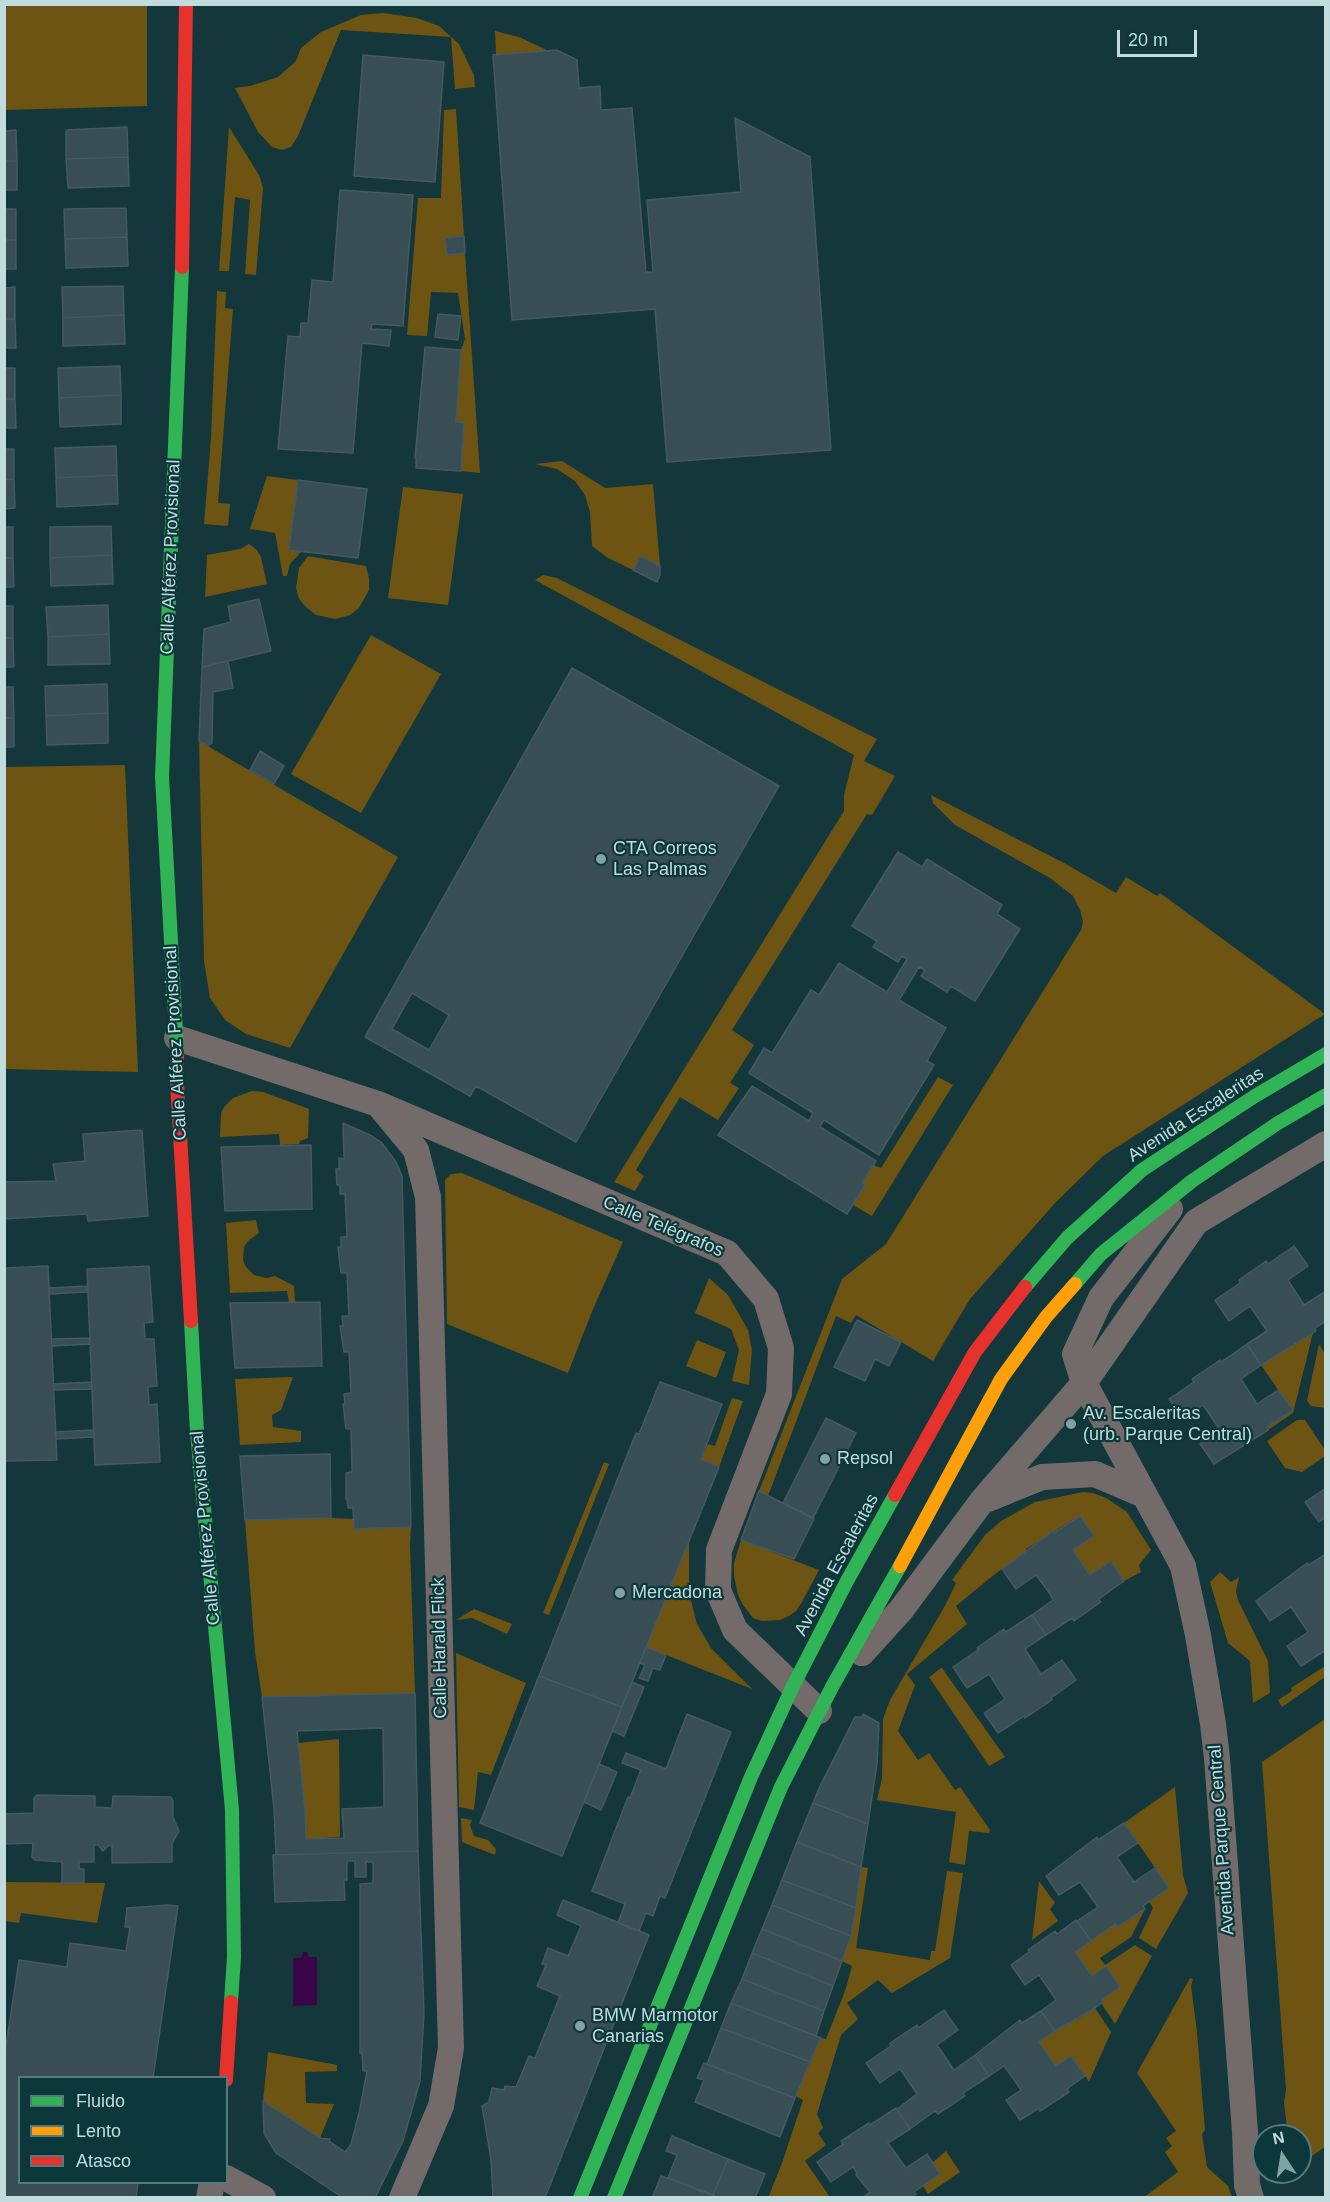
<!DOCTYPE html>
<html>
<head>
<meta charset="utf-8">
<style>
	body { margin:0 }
	#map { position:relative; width:1330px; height:2202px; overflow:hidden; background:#13373a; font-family:Arial,sans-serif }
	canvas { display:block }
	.frame { position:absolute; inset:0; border:6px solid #c0dcdd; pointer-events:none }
	.legend { position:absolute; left:18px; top:2076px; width:210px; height:108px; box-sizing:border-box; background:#0c383b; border:2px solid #547a7c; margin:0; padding:8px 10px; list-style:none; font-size:18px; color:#c0dcdd }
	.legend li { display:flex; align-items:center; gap:12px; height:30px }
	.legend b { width:30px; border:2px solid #547a7c }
	.north { position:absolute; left:1252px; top:2124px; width:60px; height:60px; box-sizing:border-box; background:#0c383b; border:2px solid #547a7c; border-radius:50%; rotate:348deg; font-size:16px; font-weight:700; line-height:24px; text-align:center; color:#c0dcdd }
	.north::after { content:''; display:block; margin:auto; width:21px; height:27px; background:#83a2a4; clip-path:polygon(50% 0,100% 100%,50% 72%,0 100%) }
	.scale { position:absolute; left:1117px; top:30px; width:80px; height:27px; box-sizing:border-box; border:3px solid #c0dcdd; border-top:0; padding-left:8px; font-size:18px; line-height:21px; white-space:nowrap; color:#c0dcdd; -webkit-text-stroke:4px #0c383b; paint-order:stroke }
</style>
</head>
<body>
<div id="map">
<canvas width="1330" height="2202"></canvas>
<div class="frame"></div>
<ul class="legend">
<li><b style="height:8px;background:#30b455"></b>Fluido</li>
<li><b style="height:8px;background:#ff9f0a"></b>Lento</li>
<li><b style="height:8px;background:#e5322d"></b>Atasco</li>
</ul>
<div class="north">N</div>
<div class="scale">20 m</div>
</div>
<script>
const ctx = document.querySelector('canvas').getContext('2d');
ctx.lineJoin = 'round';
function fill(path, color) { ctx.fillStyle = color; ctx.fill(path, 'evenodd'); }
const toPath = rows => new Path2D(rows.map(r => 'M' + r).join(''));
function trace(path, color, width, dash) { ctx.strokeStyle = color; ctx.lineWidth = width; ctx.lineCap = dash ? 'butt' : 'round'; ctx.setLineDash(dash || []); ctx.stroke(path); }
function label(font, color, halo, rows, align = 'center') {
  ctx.font = font + ' Arial,sans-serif'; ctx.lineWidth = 4.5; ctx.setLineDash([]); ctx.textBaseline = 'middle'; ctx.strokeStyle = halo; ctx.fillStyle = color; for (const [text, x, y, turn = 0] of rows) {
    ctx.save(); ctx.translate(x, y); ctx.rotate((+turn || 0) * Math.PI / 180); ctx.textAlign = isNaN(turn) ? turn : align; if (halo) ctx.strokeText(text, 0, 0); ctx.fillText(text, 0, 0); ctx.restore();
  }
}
const green = toPath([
	[4,5,147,5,147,106,5,110],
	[383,13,417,18,439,26,459,44,474,75,475,87,455,89,451,37,341,30,298,136,291,147,282,150,272,147,258,132,235,88,250,86,278,77,296,61,301,48,321,32,361,15],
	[495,31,519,37,549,51,496,55],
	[456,109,464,236,446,238,447,255,465,253,480,473,461,471,464,423,456,422,461,350,465,339,458,293,431,292,427,336,407,335,418,198,441,198,444,110],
	[229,127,259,175,263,188,256,275,245,274,250,200,235,197,229,271,219,271],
	[217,291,226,292,225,308,233,309,218,503,230,504,228,526,204,524,211,438],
	[562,461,605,488,653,484,660,566,640,556,633,570,608,558,592,546,590,512,585,495,575,481,557,469,535,464],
	[267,476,298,480,289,549,302,551,290,564,287,576,283,576,275,533,250,529],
	[403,487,463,494,448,605,388,598],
	[249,544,257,550,261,557,267,584,205,597,207,555,240,549],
	[308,556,366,566,369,578,369,590,359,608,350,615,336,619,316,615,306,607,299,599,296,588,299,568],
	[543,575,557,578,877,739,864,761,895,776,872,815,867,814,732,1030,754,1045,730,1083,739,1088,718,1120,680,1097,636,1170,644,1176,635,1191,614,1182,844,811,844,795,854,755,535,580],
	[371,635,441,674,361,813,291,774],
	[199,741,398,857,290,1048,246,1034,225,1020,210,998,204,961],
	[125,765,138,1072,5,1069,5,767],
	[931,795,1064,863,1116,893,1126,877,1157,896,1160,893,1325,1014,1103,1156,1056,1202,970,1299,933,1361,856,1315,851,1323,836,1316,768,1496,759,1491,842,1279,886,1244,1081,930,1083,922,1080,910,1073,896,1050,878,955,825,933,803],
	[938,1077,953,1085,872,1216,853,1205,862,1183,873,1165,881,1168],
	[252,1091,263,1092,309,1109,308,1138,300,1141,299,1144,280,1145,279,1134,220,1137,221,1113,224,1107,233,1098],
	[462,1173,623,1242,593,1309,568,1373,447,1324,445,1180,451,1174],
	[256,1220,259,1233,248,1241,244,1247,243,1260,246,1267,254,1275,266,1278,275,1276,294,1286,295,1302,289,1302,287,1291,230,1293,226,1223],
	[709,1278,728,1295,748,1330,752,1350,749,1385,732,1381,739,1350,731,1329,695,1313],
	[1313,1333,1293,1413,1268,1430,1267,1427,1292,1410,1261,1365],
	[697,1340,726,1352,716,1378,686,1366],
	[1319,1344,1325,1354,1325,1408,1311,1406,1307,1401],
	[293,1377,281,1410,272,1415,273,1427,301,1431,301,1442,240,1445,235,1379],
	[732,1398,743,1401,719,1467,701,1459,708,1444,715,1446],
	[1297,1420,1305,1420,1325,1450,1325,1456,1302,1472,1285,1468,1267,1441],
	[604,1462,609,1464,549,1615,543,1613],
	[1083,1492,1093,1493,1106,1498,1127,1512,1151,1550,1139,1565,1141,1572,1124,1581,1111,1562,1090,1575,1073,1550,1094,1536,1079,1516,1026,1549,1027,1552,995,1574,956,1606,967,1624,907,1674,915,1685,898,1731,918,1760,929,1753,955,1790,960,1787,990,1830,989,1833,969,1831,965,1865,949,1862,956,1812,877,1800,882,1778,883,1719,890,1700,946,1604,956,1583,952,1580,985,1535,1001,1521,1035,1502],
	[331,1518,354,1519,355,1529,411,1527,410,1545,415,1693,262,1697,255,1652,245,1520],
	[689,1540,689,1593,697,1624,711,1648,752,1689,646,1647],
	[741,1540,819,1570,802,1602,796,1611,789,1616,780,1620,762,1621,753,1618,743,1605,738,1595,734,1576,734,1563],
	[1220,1572,1231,1582,1239,1577,1236,1591,1238,1600,1268,1661,1270,1693,1253,1703,1250,1661,1228,1643,1210,1582],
	[474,1609,512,1624,507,1634,472,1618,456,1620],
	[456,1653,526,1683,491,1775,478,1772,474,1810,459,1807],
	[1325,1666,1325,1677,1282,1707,1278,1700,1292,1691,1291,1688],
	[941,1668,942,1668,1005,1757,989,1766,929,1677],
	[1325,1719,1325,2147,1300,2164,1300,2136,1288,2136,1284,2102,1286,2090,1262,1762],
	[339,1739,340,1837,306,1839,305,1809,298,1743],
	[1175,1787,1183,1875,1188,1893,1156,1949,1139,1938,1153,1908,1149,1901,1169,1888,1124,1823],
	[461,1818,472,1820,470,1825,474,1836,488,1840,496,1849,495,1855,462,1842],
	[861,1867,868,1868,856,1948,930,1960,931,1951,935,1951,947,1871,963,1873,950,1958,892,1993,878,1980,847,2003,858,2019,841,2035,817,2114,823,2128,818,2133,826,2145,805,2161,830,2197,768,2198,782,2163,803,2100,796,2096,821,2038,826,2039,845,1991,852,1966,842,1961,851,1936],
	[1039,1881,1055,1903,1050,1909,1058,1921,1032,1940],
	[5,1882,105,1883,97,1923,21,1913,19,1923,5,1921],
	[1145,1909,1131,1937,1100,1958,1105,1965,1135,1945,1152,1956,1115,2024,1101,2003,1103,2002,1102,1999,1120,1987,1106,1966,1092,1976,1075,1952,1115,1924,1118,1927],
	[1190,1978,1193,1979,1191,1986,1197,2032,1205,2130,1202,2134,1207,2167,1228,2186,1232,2197,1144,2197,1178,2172,1165,2152,1172,2146,1166,2138,1176,2131,1137,2073],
	[1095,2008,1111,2032,1089,2082,1071,2056,1056,2066,1039,2042,1074,2018,1076,2020],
	[268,2052,337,2065,337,2071,305,2072,306,2103,334,2104,320,2138,263,2101],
	[946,2151,960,2172,928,2194,923,2186,932,2163]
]);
const water = toPath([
	[303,1952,307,1952,309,1957,317,1957,317,2005,293,2006,293,1958,301,1958]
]);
const building = toPath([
	[557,50,577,60,579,88,600,86,601,110,632,108,646,272,653,272,647,200,741,192,735,118,810,157,831,450,667,462,655,309,512,320,493,55,557,50],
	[363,55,444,62,435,182,354,176,363,55],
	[127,127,128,157,66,159,66,130,127,127],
	[16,130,17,161,4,161,4,131,16,130],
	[128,157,129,186,68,188,66,159,128,157],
	[4,161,17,161,17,190,4,190,4,161],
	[340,190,413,195,403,326,372,324,371,329,391,330,389,346,362,343,353,453,278,449,288,336,300,337,301,323,308,323,312,280,333,282,340,190],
	[126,208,127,237,65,239,64,209,126,208],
	[4,209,16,209,16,240,4,240,4,209],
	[464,236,465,253,447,255,445,238,464,236],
	[127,237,128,266,66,268,65,239,127,237],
	[4,240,16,240,16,269,4,269,4,240],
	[123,286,124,315,63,318,62,287,123,286],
	[15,287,15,319,4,319,4,288,15,287],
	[438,314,461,316,458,340,435,337,438,314],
	[124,315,125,344,63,346,63,318,124,315],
	[4,319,15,319,16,348,4,348,4,319],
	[425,347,461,350,456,422,464,423,461,471,416,468,416,458,415,458,425,347],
	[120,366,121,395,59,398,58,368,120,366],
	[4,368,15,368,15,399,4,399,4,368],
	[121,395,121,424,60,427,59,398,121,395],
	[4,399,15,399,16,428,4,428,4,399],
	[116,446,117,475,56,478,55,448,116,446],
	[4,449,14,449,14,479,4,480,4,449],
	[117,475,118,504,57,507,56,478,117,475],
	[14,479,15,508,4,509,4,480,14,479],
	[298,480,367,489,358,558,289,550,298,480],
	[111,526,112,555,50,558,50,527,111,526],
	[4,527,13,527,13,558,4,558,4,527],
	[112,555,113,584,51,586,50,558,112,555],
	[640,556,660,566,660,575,657,582,633,570,640,556],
	[4,558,13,558,14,587,4,587,4,558],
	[259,599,271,651,202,667,204,629,231,622,228,606,259,599],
	[108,605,109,634,48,637,46,607,108,605],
	[4,606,13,606,13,638,4,638,4,606],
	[109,634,110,664,48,665,48,637,109,634],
	[4,638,13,638,14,667,4,667,4,638],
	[228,661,233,688,213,692,212,743,208,746,199,741,202,667,228,661],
	[572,668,779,786,576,1142,476,1086,470,1096,365,1037,572,668],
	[412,993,449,1015,429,1050,392,1029,412,993],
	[107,684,108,713,46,716,45,686,107,684],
	[4,687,13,687,14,718,4,718,4,687],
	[108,713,108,743,47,745,46,716,108,713],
	[4,718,14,718,14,747,4,747,4,718],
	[260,751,284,766,274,784,250,770,260,751],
	[898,852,922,867,927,859,1002,905,997,914,1020,929,975,1001,951,986,947,992,921,976,925,970,919,967,899,1000,946,1028,927,1061,934,1065,879,1155,824,1120,820,1127,876,1161,862,1183,865,1185,847,1214,718,1135,752,1086,809,1121,813,1113,749,1073,764,1048,772,1053,811,990,819,995,839,963,887,992,907,959,902,956,898,962,873,947,877,941,852,926,898,852],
	[343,1123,372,1136,381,1142,396,1162,402,1176,411,1527,354,1529,353,1508,348,1508,347,1499,346,1499,346,1473,352,1472,351,1429,346,1429,343,1404,345,1404,344,1394,351,1393,349,1352,344,1352,340,1326,343,1326,342,1316,349,1316,347,1273,341,1273,338,1247,341,1247,341,1237,347,1237,345,1194,340,1194,340,1185,337,1185,336,1169,339,1169,339,1158,344,1159,343,1123],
	[142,1130,148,1216,88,1221,87,1214,4,1219,4,1182,56,1181,53,1164,85,1161,83,1134,142,1130],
	[311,1145,312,1209,225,1211,221,1147,311,1145],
	[1294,1246,1308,1266,1288,1280,1304,1305,1326,1291,1326,1321,1315,1328,1316,1331,1313,1333,1261,1365,1247,1344,1267,1331,1250,1306,1229,1321,1215,1300,1240,1283,1239,1280,1266,1261,1268,1264,1294,1246],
	[48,1266,57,1460,5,1461,4,1268,48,1266],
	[149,1266,153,1322,144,1323,145,1339,154,1339,157,1386,148,1387,149,1405,157,1404,160,1462,95,1465,87,1269,149,1266],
	[87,1286,87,1292,49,1294,49,1288,87,1286],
	[320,1302,322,1366,235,1368,230,1303,320,1302],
	[857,1320,901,1342,889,1366,875,1359,865,1381,834,1367,857,1320],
	[90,1338,90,1344,52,1346,51,1339,90,1338],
	[1247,1344,1261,1365,1241,1379,1257,1404,1278,1390,1293,1410,1267,1427,1268,1430,1214,1464,1200,1444,1220,1430,1203,1405,1183,1419,1169,1399,1194,1382,1192,1379,1220,1360,1221,1362,1247,1344],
	[92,1382,92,1389,54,1390,53,1384,92,1382],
	[660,1382,722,1404,701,1459,719,1467,622,1707,539,1676,636,1433,639,1434,660,1382],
	[826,1418,856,1433,813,1518,783,1503,826,1418],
	[94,1430,94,1437,56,1439,55,1432,94,1430],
	[330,1454,331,1518,245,1520,240,1456,330,1454],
	[1326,1488,1326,1517,1319,1522,1305,1502,1326,1488],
	[759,1491,814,1519,794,1559,741,1540,759,1491],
	[1080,1516,1094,1536,1073,1550,1090,1575,1111,1561,1124,1581,1099,1599,1101,1602,1074,1621,1072,1618,1046,1635,1032,1615,1053,1600,1050,1594,1036,1575,1016,1589,1002,1569,1053,1531,1054,1533,1080,1516],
	[1326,1554,1326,1650,1301,1666,1287,1646,1308,1632,1291,1607,1270,1621,1256,1601,1307,1563,1309,1565,1326,1554],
	[1032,1615,1046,1635,1025,1649,1041,1674,1062,1660,1076,1680,1051,1698,1052,1700,1025,1718,1024,1716,998,1733,984,1713,1005,1699,989,1674,967,1688,953,1667,978,1650,977,1648,1004,1629,1006,1632,1032,1615],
	[646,1647,666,1655,660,1670,653,1668,648,1681,639,1678,645,1665,640,1663,646,1647],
	[539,1676,622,1707,562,1856,480,1823,539,1676],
	[632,1682,644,1687,624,1736,612,1731,632,1682],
	[415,1693,418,1851,276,1855,274,1809,262,1697,415,1693],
	[383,1728,384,1807,342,1809,344,1838,306,1839,305,1809,297,1731,383,1728],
	[687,1714,731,1732,665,1898,660,1896,653,1916,646,1913,639,1931,618,1923,625,1904,592,1891,628,1797,630,1798,641,1770,622,1763,626,1753,666,1769,687,1714],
	[863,1714,879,1723,877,1764,868,1824,813,1803,820,1786,855,1717,862,1717,863,1714],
	[599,1764,617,1772,601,1810,584,1802,599,1764],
	[37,1795,95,1796,95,1807,112,1808,113,1796,171,1797,173,1801,173,1817,179,1831,172,1844,172,1862,112,1863,112,1845,108,1846,103,1851,98,1845,94,1845,94,1862,79,1862,79,1869,84,1869,84,1883,62,1883,62,1862,35,1860,32,1857,33,1843,4,1844,4,1814,34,1813,34,1798,37,1795],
	[813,1803,868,1824,861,1867,797,1842,813,1803],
	[1124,1823,1138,1843,1117,1857,1134,1882,1155,1868,1169,1888,1143,1906,1145,1909,1117,1927,1115,1924,1091,1941,1077,1921,1098,1907,1093,1900,1080,1882,1059,1895,1046,1876,1097,1837,1098,1840,1124,1823],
	[797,1842,861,1867,856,1908,782,1880,797,1842],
	[418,1851,424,2013,420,2081,403,2141,375,2198,343,2198,276,2153,264,2133,263,2101,320,2138,330,2139,329,2141,345,2152,351,2144,359,2113,367,2071,363,2071,362,2053,360,2053,360,1884,373,1883,373,1862,366,1862,366,1877,355,1877,355,1861,347,1861,347,1880,344,1880,345,1900,275,1902,273,1855,418,1851],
	[782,1880,856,1908,851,1936,772,1905,782,1880],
	[563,1900,649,1935,545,2198,493,2198,491,2160,482,2106,489,2102,492,2088,504,2090,505,2086,516,2087,529,2056,535,2058,560,1996,537,1986,546,1965,542,1964,548,1948,568,1956,581,1926,557,1915,563,1900],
	[168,1905,178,1906,153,2078,20,2078,20,2182,138,2182,136,2198,4,2198,4,2059,19,1960,67,1967,70,1943,126,1951,130,1927,125,1927,127,1908,168,1905],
	[772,1905,851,1936,842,1961,762,1929,772,1905],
	[1076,1920,1091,1941,1075,1952,1092,1976,1106,1966,1120,1987,1102,1999,1103,2002,1095,2008,1055,2031,1041,2011,1056,2000,1039,1975,1025,1985,1011,1965,1029,1952,1028,1950,1055,1931,1057,1934,1076,1920],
	[762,1929,842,1961,833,1986,752,1953,762,1929],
	[752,1953,833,1986,824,2011,742,1979,752,1953],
	[742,1979,824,2011,816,2036,731,2003,742,1979],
	[731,2003,821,2038,810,2062,721,2028,731,2003],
	[944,2010,958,2030,937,2045,954,2070,975,2055,989,2076,963,2093,965,2096,938,2114,935,2111,910,2129,897,2109,917,2094,905,2076,900,2069,880,2083,866,2063,891,2046,890,2043,917,2025,918,2028,944,2010],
	[1041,2011,1055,2031,1039,2042,1056,2066,1071,2056,1085,2076,1067,2089,1069,2092,1040,2111,1039,2108,1020,2120,1006,2100,1021,2090,1017,2084,1004,2066,989,2076,975,2055,1020,2020,1022,2023,1041,2011],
	[721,2028,810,2062,795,2098,707,2064,721,2028],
	[704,2063,795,2098,780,2137,695,2102,704,2080,697,2078,704,2063],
	[896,2108,910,2129,888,2143,906,2168,927,2154,940,2174,914,2192,916,2194,911,2198,862,2198,870,2192,856,2175,857,2173,853,2167,831,2182,817,2162,843,2144,841,2141,869,2123,870,2125,896,2108],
	[672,2136,728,2159,713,2195,668,2178,677,2155,666,2151,672,2136],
	[728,2159,765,2174,755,2198,718,2198,713,2195,728,2159],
	[661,2176,679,2182,718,2198,652,2198,661,2176]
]);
const street = toPath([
	[177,1038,378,1104,727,1253,766,1299,781,1348,779,1394,719,1550,718,1590,735,1630,819,1711],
	[378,1104,416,1150,428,1197,451,2048,441,2106,402,2198],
	[1170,1209,1101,1298,1075,1354,1084,1383,1183,1566,1198,1635,1213,1724,1217,1758,1245,2132,1247,2185,1251,2198],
	[988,1499,1042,1477,1095,1474,1144,1495],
	[862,1653,901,1610,982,1501,1084,1383,1196,1222,1326,1144],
	[226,2178,263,2198],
	[209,2198,212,2182]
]);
const fast = toPath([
	[177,1051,162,777,182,267],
	[1075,1284,1101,1254,1192,1181,1278,1123,1326,1095],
	[1025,1287,1067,1238,1142,1170,1255,1096,1326,1054],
	[191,1321,197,1432,232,1810,234,1957,231,2002],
	[580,2198,751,1777,793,1686,847,1581,895,1495],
	[614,2198,781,1787,832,1687,900,1566]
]);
const slow = toPath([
	[900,1566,1001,1379,1046,1317,1075,1284]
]);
const jam = toPath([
	[182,267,186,4],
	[177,1051,177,1084,191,1321],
	[895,1495,975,1352,1025,1287],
	[226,2080,231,2002]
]);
const markers = [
	[601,859,6,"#83a2a4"],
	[1071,1424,6,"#83a2a4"],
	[825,1459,6,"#83a2a4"],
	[620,1593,6,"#83a2a4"],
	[580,2026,6,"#83a2a4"]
];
const streetNames = [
	["Calle Alférez Provisional",171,557,-88],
	["Calle Alférez Provisional",176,1043,-93],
	["Avenida Escaleritas",1196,1115,-33],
	["Calle Telégrafos",663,1227,23],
	["Calle Alférez Provisional",206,1528,-95],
	["Avenida Escaleritas",837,1565,-62],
	["Calle Harald Flick",440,1648,-91],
	["Avenida Parque Central",1222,1840,-94]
];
const poiNames = [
	["CTA Correos",613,849],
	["Las Palmas",613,870],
	["Av. Escaleritas",1083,1414],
	["(urb. Parque Central)",1083,1435],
	["Repsol",837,1459],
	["Mercadona",632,1593],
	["BMW Marmotor",592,2016],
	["Canarias",592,2037]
];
fill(green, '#6d5412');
fill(water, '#3a0546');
fill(building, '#394e54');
trace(building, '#445961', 1.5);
trace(street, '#736a6a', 26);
trace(fast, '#30b455', 14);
trace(slow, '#ff9f0a', 14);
trace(jam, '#e5322d', 14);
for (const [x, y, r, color] of markers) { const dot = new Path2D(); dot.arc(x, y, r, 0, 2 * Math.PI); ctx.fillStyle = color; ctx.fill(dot); trace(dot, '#0c383b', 2); }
label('18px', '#c0dcdd', '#0c383b', streetNames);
label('18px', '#c0dcdd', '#0c383b', poiNames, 'left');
</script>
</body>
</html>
